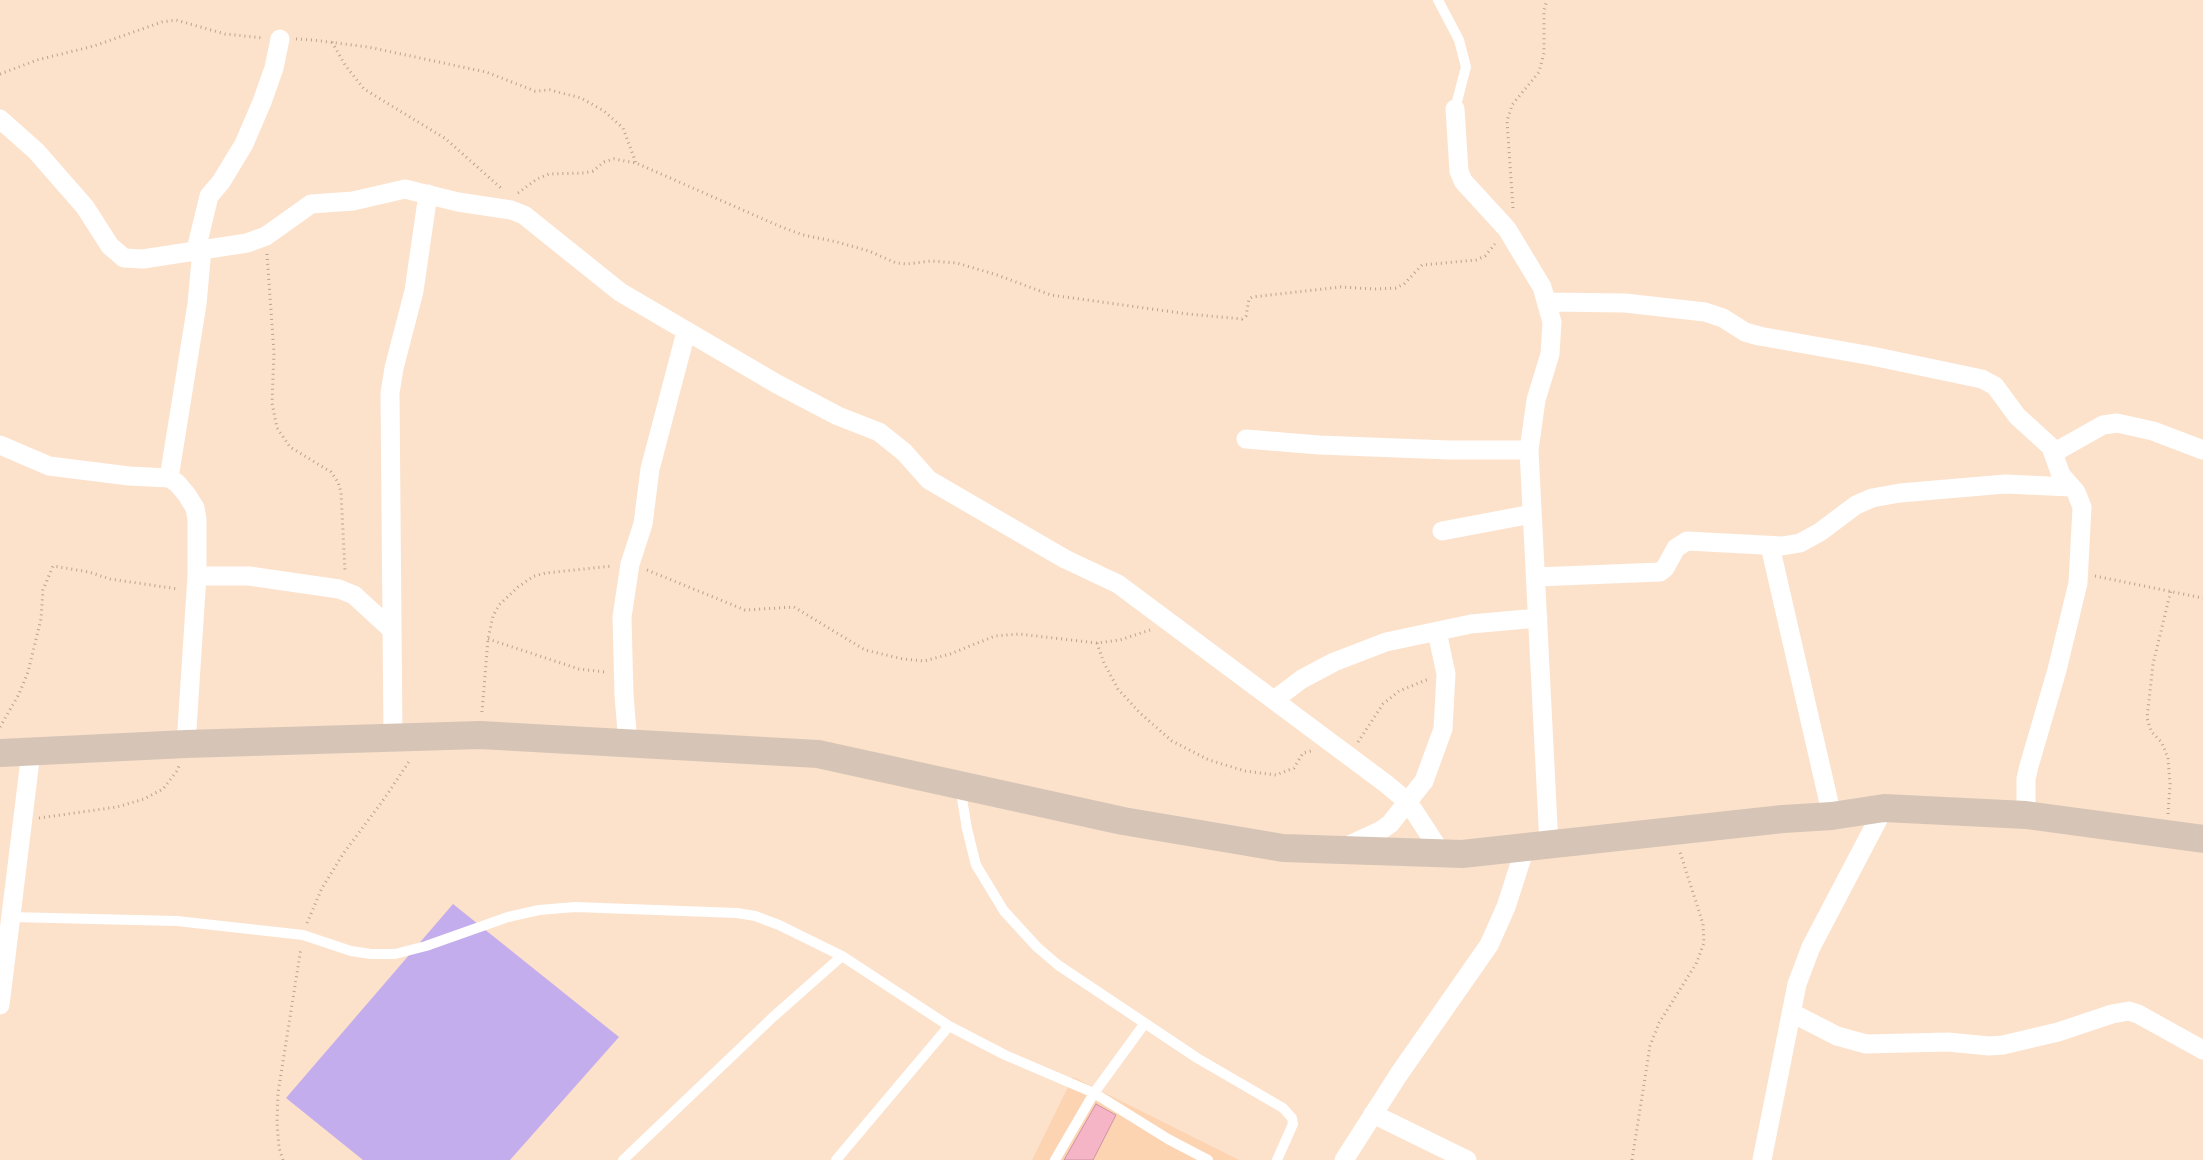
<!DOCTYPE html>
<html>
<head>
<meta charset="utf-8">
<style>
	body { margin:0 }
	canvas { display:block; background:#fce1cb }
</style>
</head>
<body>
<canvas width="2203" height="1160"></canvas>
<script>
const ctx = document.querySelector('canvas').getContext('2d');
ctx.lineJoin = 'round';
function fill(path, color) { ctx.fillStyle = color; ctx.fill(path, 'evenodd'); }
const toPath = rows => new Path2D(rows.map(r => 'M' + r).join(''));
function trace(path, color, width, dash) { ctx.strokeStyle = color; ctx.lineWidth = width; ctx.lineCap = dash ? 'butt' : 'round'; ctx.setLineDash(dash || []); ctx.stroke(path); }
const built = toPath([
	[1073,1077,1239,1160,1032,1160]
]);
const green = toPath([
	[453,904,619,1037,510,1160,363,1160,286,1098]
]);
const building = toPath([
	[1096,1104,1116,1115,1093,1160,1064,1160,1096,1104]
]);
const path = toPath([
	[296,39,313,40,368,47,486,72,535,91,550,90,581,98,604,111,623,128,636,163],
	[332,42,345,65,364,89,446,139,502,189],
	[0,74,37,60,94,46,162,22,176,20,225,34,263,38],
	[518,193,537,179,549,174,584,173,593,171,604,162,614,159,636,163,779,226,803,235,837,242,869,251,896,263,907,264,931,261,957,263,997,275,1051,295,1188,314,1242,319,1246,316,1249,299,1252,297,1341,287,1375,289,1396,288,1404,284,1422,265,1476,260,1485,256,1495,244],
	[1513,208,1507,121,1512,105,1539,72,1544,53,1544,10,1547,0],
	[267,254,274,353,272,403,277,428,290,447,331,472,338,482,341,492,345,572],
	[647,570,745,610,794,607,865,650,903,659,924,661,950,654,995,636,1019,634,1097,643,1120,640,1150,630],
	[2095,576,2203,598],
	[488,639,579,669,605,672],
	[1097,643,1104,663,1118,689,1140,713,1172,741,1209,760,1245,771,1276,775,1294,768,1303,753,1311,751],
	[482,712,488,639,493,616,499,605,518,587,534,576,546,573,612,566],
	[0,727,19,694,28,672,41,619,43,590,53,566,89,572,110,579,178,589],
	[1358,742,1383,704,1399,691,1429,679],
	[2168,814,2170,784,2168,758,2162,743,2151,731,2147,718,2153,664,2171,590],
	[39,818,117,807,144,799,163,789,177,771,179,766],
	[307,923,322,888,343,854,384,799,410,760],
	[283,1160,279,1148,277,1123,278,1093,301,948],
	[1632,1160,1650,1046,1659,1023,1696,964,1704,943,1703,924,1680,852]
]);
const service = toPath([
	[1438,0,1459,40,1466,67,1455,109],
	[960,786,967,829,976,865,1004,911,1037,947,1058,965,1197,1058,1283,1108,1292,1118,1293,1124,1277,1160],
	[10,917,177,921,303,935,351,951,371,954,395,954,426,946,508,917,539,910,575,907,737,913,755,916,779,925,842,956,949,1026,1005,1055,1094,1093,1168,1139,1208,1160],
	[623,1160,773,1017,842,956],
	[836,1160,949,1026],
	[1055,1160,1094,1093,1145,1023]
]);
const minor = toPath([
	[1455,109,1459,171,1463,181,1507,229,1542,287,1552,322,1550,354,1536,400,1529,450,1549,845],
	[0,119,36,151,85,207,110,246,124,258,143,259,247,243,266,236,311,204,353,201,405,189,458,202,511,210,524,215,620,292,777,384,838,416,879,432,904,452,929,480,1065,559,1118,584,1385,783,1408,802,1442,854],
	[196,250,209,196,221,182,244,144,262,102,274,68,280,39],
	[1548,302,1625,303,1705,312,1723,318,1745,332,1759,336,1872,356,1982,379,1995,386,2017,416,2051,447,2061,475,2076,492,2082,507,2078,583,2057,670,2029,766,2026,779,2026,815],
	[1246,439,1319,445,1449,450,1529,450],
	[0,445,49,466,129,476,169,478,177,483,187,495,195,508,197,519,197,576,186,744],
	[2055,452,2103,425,2117,423,2153,431,2203,450],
	[169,478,197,304,202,249],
	[1442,531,1532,514],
	[1770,546,1832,816],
	[197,576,249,576,339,589,354,595,392,630],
	[1536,577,1660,572,1665,568,1676,548,1687,541,1782,546,1800,543,1820,532,1856,505,1872,498,1900,493,2005,484,2071,487],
	[1274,700,1302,679,1334,662,1386,642,1471,624,1538,618],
	[393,738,390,393,394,368,414,291,428,194],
	[628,744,624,695,622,617,630,564,643,524,650,469,686,332],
	[1343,848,1380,831,1390,824,1424,781,1443,729,1446,674,1437,632],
	[0,1005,31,752],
	[1792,1013,1837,1036,1866,1044,1948,1042,1989,1046,2003,1045,2058,1032,2112,1014,2129,1011,2138,1014,2203,1050],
	[1373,1114,1467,1160],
	[1344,1160,1399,1074,1489,945,1506,907,1525,848],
	[1762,1160,1797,984,1811,947,1884,808]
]);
const secondary = toPath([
	[0,753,186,744,480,735,818,754,1123,821,1283,848,1462,854,1783,819,1832,816,1884,808,2026,815,2203,839]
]);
fill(built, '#fdd4b2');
fill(green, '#c4aded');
fill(building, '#f6b4c7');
trace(building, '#cc94a4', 1);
trace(path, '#baa38f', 3, [1, 4]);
trace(service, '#fff', 10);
trace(minor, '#fff', 19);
trace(secondary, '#d6c5b6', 28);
</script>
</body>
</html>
